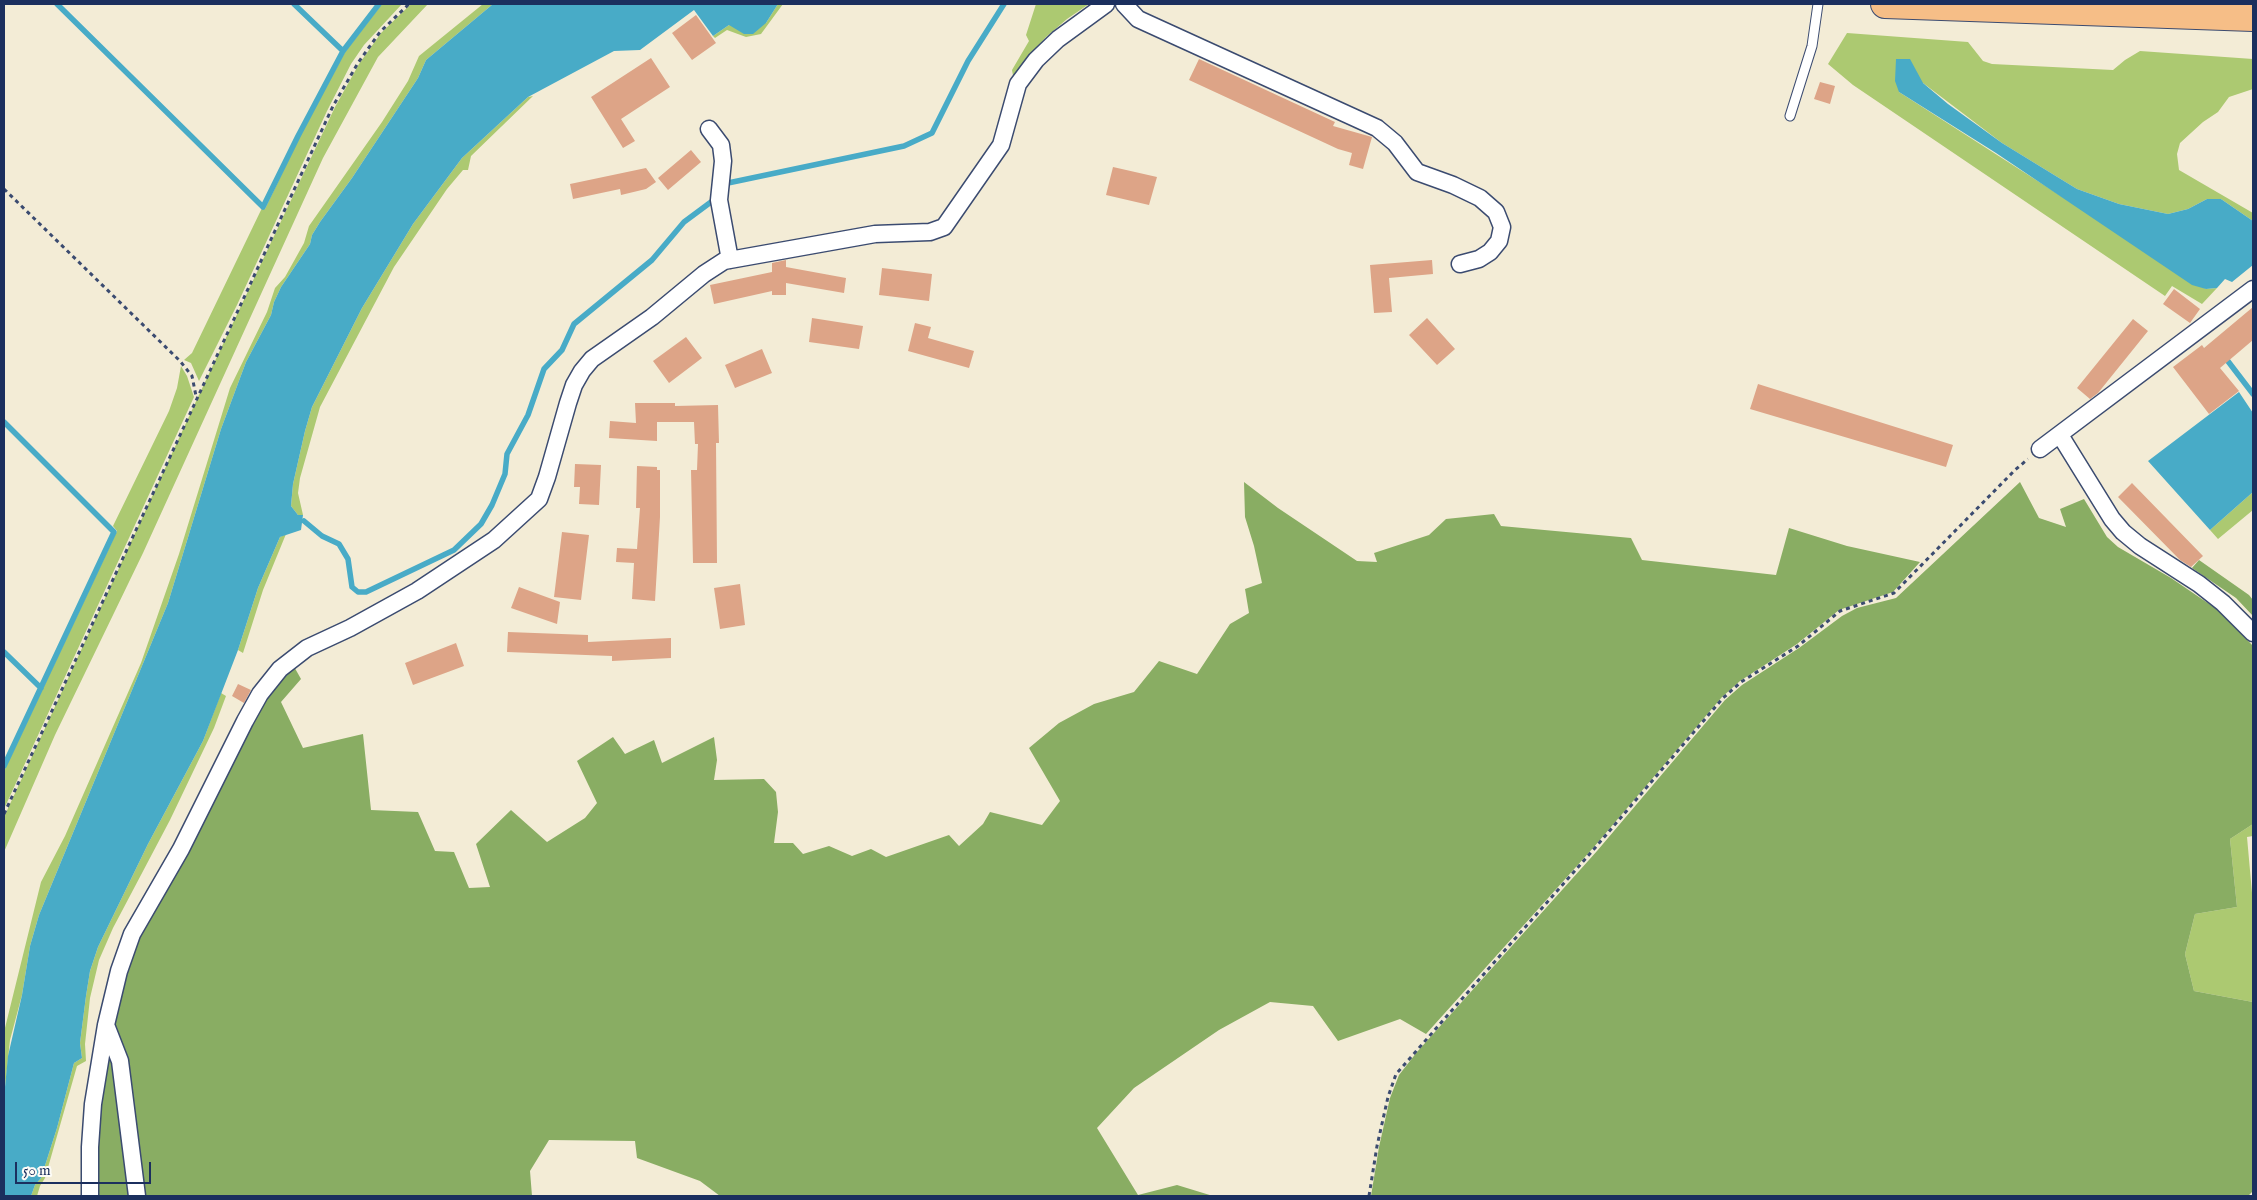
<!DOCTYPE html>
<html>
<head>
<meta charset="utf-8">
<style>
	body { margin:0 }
	#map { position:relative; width:2257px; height:1200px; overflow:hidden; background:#f3ecd6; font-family:"IM FELL English",serif }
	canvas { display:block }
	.frame { position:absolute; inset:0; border:5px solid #1b2f5e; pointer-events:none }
	.scale { position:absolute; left:15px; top:1162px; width:136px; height:22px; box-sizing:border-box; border:2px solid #1b2f5e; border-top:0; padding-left:6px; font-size:15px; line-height:18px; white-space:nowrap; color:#1b2f5e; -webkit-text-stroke:4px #fdfcf7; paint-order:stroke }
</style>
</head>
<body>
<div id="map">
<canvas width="2257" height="1200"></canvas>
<div class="frame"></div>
<div class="scale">50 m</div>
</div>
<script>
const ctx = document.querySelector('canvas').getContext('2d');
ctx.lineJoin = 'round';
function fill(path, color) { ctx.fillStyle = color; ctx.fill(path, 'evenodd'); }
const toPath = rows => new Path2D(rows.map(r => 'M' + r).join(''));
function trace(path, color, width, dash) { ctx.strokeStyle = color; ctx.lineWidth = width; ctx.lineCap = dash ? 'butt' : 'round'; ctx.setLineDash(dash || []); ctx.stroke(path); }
const green = toPath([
	[382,4,402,4,364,45,351,64,327,111,237,305,199,381,191,363,184,360,192,353,262,208,265,209,300,136,345,52],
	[411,4,428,4,378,57,323,158,143,553,55,735,4,852,4,817,198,397,335,107,359,64,381,33],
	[483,4,493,4,426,60,418,78,352,178,320,222,312,235,310,244,281,287,274,302,271,315,246,362,221,429,168,603,39,915,30,946,22,995,10,1040,4,1097,4,1032,41,882,65,836,141,663,179,554,230,388,267,312,275,288,285,277,304,243,309,226,382,122,408,81,419,56],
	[778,4,783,4,761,34,746,37,727,30,715,38,713,36,729,25,766,23],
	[1036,4,1089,4,1067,19,1046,37,1019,68,1014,81,1012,70,1029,41,1026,35],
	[1847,33,1968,42,1983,61,1992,64,2113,70,2125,60,2140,51,2253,59,2253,89,2229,97,2218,112,2203,122,2180,143,2177,154,2179,170,2253,213,2253,221,2221,199,2207,199,2188,209,2168,214,2119,204,2077,189,2002,143,1923,83,1899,92,2206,289,2217,288,2202,304,2172,286,2165,296,1853,85,1828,64],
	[533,96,471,156,468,170,463,170,447,189,394,267,320,407,300,478,298,493,303,515,298,515,291,506,293,484,305,431,312,407,362,308,413,224,462,158,528,97],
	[181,366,187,376,194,397,4,809,4,771,117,531,113,526,169,411,177,388],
	[2253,492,2253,510,2218,539,2210,530],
	[286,534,263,590,243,653,238,650,258,588,280,537],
	[221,693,226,696,214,728,170,820,113,928,99,960,90,998,85,1044,86,1061,77,1066,45,1178,40,1186,37,1196,31,1196,35,1185,41,1178,57,1128,74,1063,82,1058,80,1043,86,996,90,971,98,947,148,844,203,741],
	[2253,824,2253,836,2247,837,2253,904,2253,1002,2194,991,2185,954,2195,914,2237,907,2230,839]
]);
const forest = toPath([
	[1244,482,1278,508,1357,561,1377,562,1374,553,1429,535,1446,519,1494,514,1501,526,1631,538,1642,560,1776,575,1789,528,1847,546,1920,562,1893,592,1839,610,1797,644,1740,681,1722,697,1593,848,1426,1034,1400,1019,1338,1041,1313,1006,1270,1002,1219,1030,1134,1088,1097,1128,1138,1195,1177,1185,1213,1196,720,1196,700,1181,637,1158,635,1141,549,1140,530,1171,532,1196,143,1196,109,1025,121,972,248,723,292,663,301,679,281,702,303,748,363,734,371,810,418,812,435,851,454,852,469,888,490,887,476,844,511,810,547,842,585,818,597,803,577,761,613,737,625,754,654,740,662,763,714,737,717,760,714,780,764,779,776,792,778,812,774,843,793,843,803,854,829,846,852,856,871,849,886,857,949,835,959,846,983,824,990,812,1042,825,1060,801,1029,748,1059,723,1094,704,1134,692,1159,661,1197,674,1230,624,1249,613,1245,589,1262,583,1254,546,1245,517],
	[2020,482,2039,518,2066,527,2060,509,2084,499,2107,537,2118,547,2171,578,2221,612,2253,646,2253,824,2230,839,2237,907,2195,914,2185,954,2194,991,2253,1002,2253,1191,2248,1196,1371,1196,1379,1147,1390,1098,1399,1075,1417,1052,1597,851,1725,700,1742,685,1799,648,1842,616,1857,608,1896,598],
	[2199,560,2249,595,2253,600,2253,616,2236,598,2192,568],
	[107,1036,118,1064,134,1196,93,1196]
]);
const water = toPath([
	[493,4,778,4,766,23,753,34,744,34,729,25,713,36,694,10,640,50,614,51,528,97,462,158,413,224,362,308,312,407,305,431,293,484,291,506,298,515,303,515,301,530,280,537,258,588,238,650,203,741,148,844,98,947,90,971,86,996,80,1043,82,1058,74,1063,57,1128,41,1178,35,1185,31,1196,4,1196,4,1097,8,1056,22,995,30,946,39,915,168,603,221,429,246,362,271,315,274,302,281,287,310,244,312,235,320,222,352,178,418,78,426,60],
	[1896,59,1910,59,1923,83,1948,104,2002,143,2077,189,2119,204,2168,214,2188,209,2207,199,2221,199,2253,221,2253,265,2232,282,2225,279,2217,288,2206,289,2192,285,1996,153,1899,92,1895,81],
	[2239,392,2253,413,2253,492,2210,530,2148,461]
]);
const stream = toPath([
	[57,4,263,207,298,136,343,51,379,4],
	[294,4,343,51],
	[728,183,904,146,932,133,968,61,1004,4],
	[2224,356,2253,394],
	[4,422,114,532,4,766],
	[304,521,322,536,339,544,348,559,352,587,358,592,366,592,454,550,481,524,492,505,505,474,507,454,528,415,544,369,562,350,574,324,652,260,684,222,711,202],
	[4,652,41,688]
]);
const building = toPath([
	[696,15,716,43,692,60,672,33],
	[651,58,670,87,621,119,635,141,623,148,591,97],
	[1199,59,1335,122,1333,126,1372,137,1363,169,1349,165,1352,153,1338,149,1189,80],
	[1820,82,1835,86,1830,104,1814,99],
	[691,150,701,162,668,190,658,178],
	[1113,167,1157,177,1149,205,1106,195],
	[646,168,656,182,646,189,621,195,620,189,573,199,570,184],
	[786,260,786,267,846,278,844,293,786,283,786,295,772,295,772,291,714,304,710,285,772,272,772,263],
	[1432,260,1433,274,1389,278,1392,312,1374,313,1370,265],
	[882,268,932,274,929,301,879,295],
	[2174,289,2200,309,2190,323,2163,304],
	[2253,307,2253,340,2220,368,2239,391,2209,414,2173,367,2202,345,2204,348],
	[812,318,863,326,859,349,809,342],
	[1427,318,1455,349,1437,365,1409,335],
	[2133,319,2148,331,2098,393,2090,399,2077,388],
	[915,323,931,327,928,338,974,351,969,368,908,351],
	[686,337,702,358,669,383,653,361],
	[762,349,772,373,735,388,725,365],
	[1758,384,1953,445,1946,467,1750,409],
	[635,403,675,403,675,406,718,405,719,443,716,443,717,563,693,563,691,470,697,470,698,444,695,444,694,422,657,422,657,441,609,438,610,421,636,423],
	[575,464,601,465,599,505,579,504,580,487,574,487],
	[637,466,657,467,657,470,660,470,660,517,655,601,632,599,634,563,616,562,617,548,637,549,640,508,636,508],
	[2132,483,2203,556,2191,567,2180,560,2118,497],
	[562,532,589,535,581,600,554,597],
	[740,584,745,625,720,629,714,588],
	[519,587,560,602,557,624,511,608],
	[508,632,588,635,588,642,671,638,671,658,612,661,612,656,507,652],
	[456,643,464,666,413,685,405,663],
	[238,684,251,690,244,703,232,696]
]);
const path = toPath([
	[4,189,180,361,192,376,196,396],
	[4,814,333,106,358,63,380,32,409,4],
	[1369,1196,1377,1146,1388,1097,1396,1074,1594,849,1723,698,1741,682,1798,646,1840,611,1894,593,2015,470,2028,459]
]);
const lane = toPath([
	[1790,116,1812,46,1818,4]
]);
const street = toPath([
	[1124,4,1138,19,1377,128,1395,143,1417,172,1453,185,1480,198,1496,212,1502,227,1499,241,1490,252,1479,259,1460,264],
	[709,129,721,145,723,161,719,200,730,260],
	[2060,435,2112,519,2123,532,2140,546,2199,584,2223,603,2253,633],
	[2040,449,2253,289],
	[106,1025,120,1061,137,1196],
	[90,1196,90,1147,93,1104,106,1025,119,971,132,934,181,849,245,721,260,694,280,669,307,648,350,628,417,591,494,540,539,499,547,477,568,403,574,385,582,371,592,359,652,317,704,274,724,261,875,234,930,232,944,227,1001,145,1018,84,1036,60,1058,39,1106,4]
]);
const highway = toPath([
	[1885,4,2253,17]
]);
fill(green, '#acc971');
fill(forest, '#89ad63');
fill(water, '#48abc7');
trace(stream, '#48abc7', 5.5);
fill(building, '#dda487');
trace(lane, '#3b4b70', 11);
trace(street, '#3b4b70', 19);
trace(highway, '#3b4b70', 30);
trace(path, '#3b4b70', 3, [4, 4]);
trace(lane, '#fff', 9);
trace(street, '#fff', 16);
trace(highway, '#f6be87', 28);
</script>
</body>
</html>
